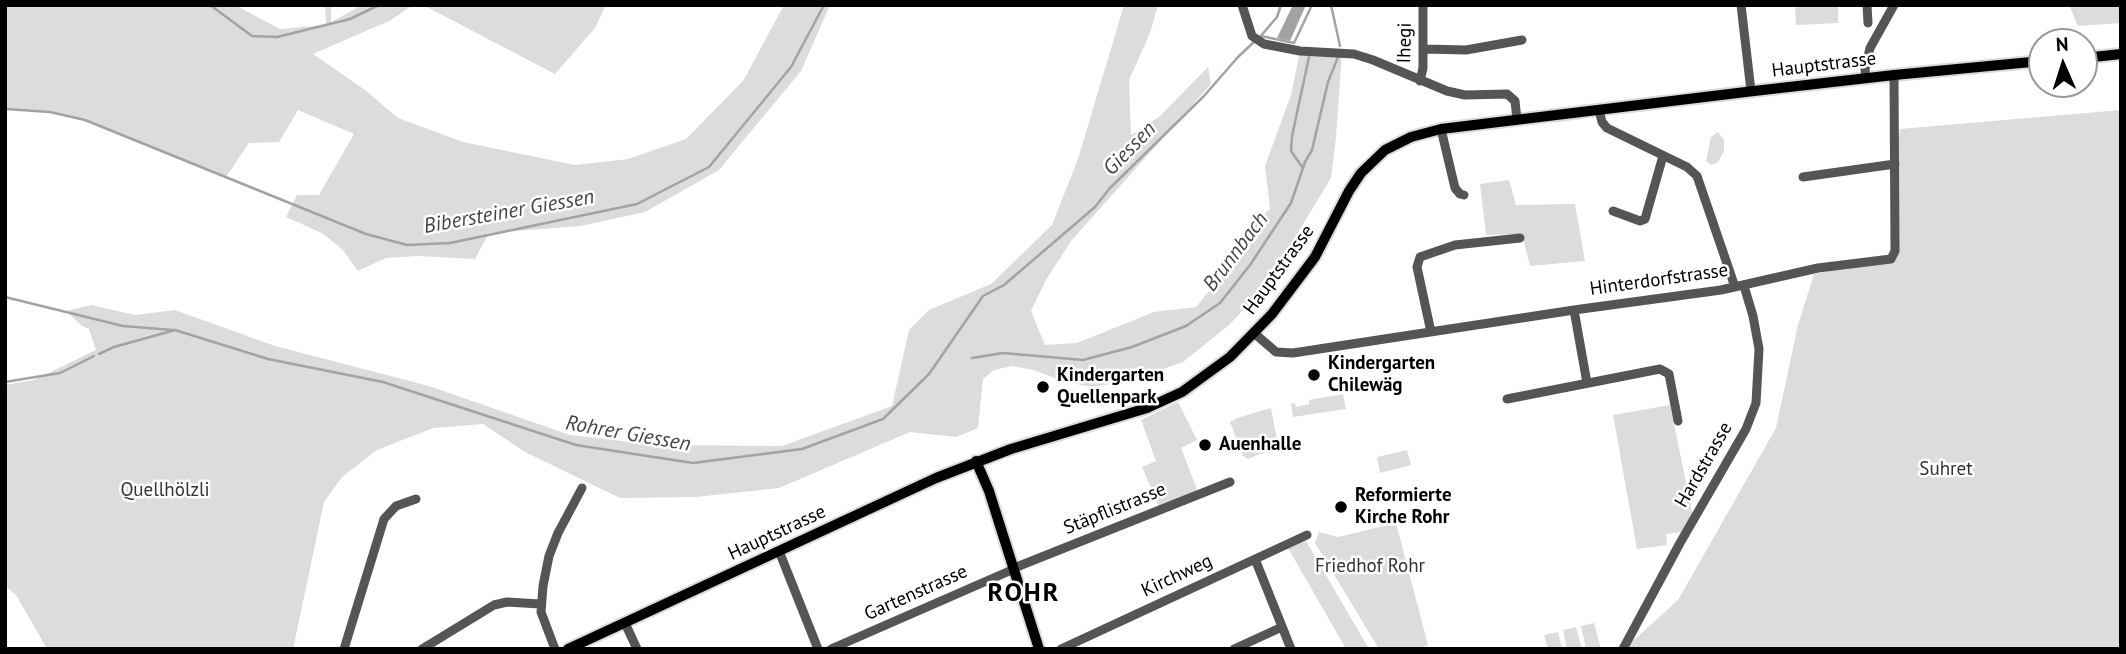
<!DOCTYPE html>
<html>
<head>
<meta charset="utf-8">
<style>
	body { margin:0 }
	#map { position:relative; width:2126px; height:654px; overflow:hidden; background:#fff; font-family:"PT Sans",sans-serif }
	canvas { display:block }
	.frame { position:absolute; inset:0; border:7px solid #000; pointer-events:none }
	.north { position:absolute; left:2028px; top:28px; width:70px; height:70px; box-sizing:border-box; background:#fff; border:2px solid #999; border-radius:50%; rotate:357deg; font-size:19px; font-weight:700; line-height:28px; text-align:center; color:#000 }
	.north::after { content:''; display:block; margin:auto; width:24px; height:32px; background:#000; clip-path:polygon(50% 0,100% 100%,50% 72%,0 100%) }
</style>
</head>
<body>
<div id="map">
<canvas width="2126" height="654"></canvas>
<div class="frame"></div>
<div class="north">N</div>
</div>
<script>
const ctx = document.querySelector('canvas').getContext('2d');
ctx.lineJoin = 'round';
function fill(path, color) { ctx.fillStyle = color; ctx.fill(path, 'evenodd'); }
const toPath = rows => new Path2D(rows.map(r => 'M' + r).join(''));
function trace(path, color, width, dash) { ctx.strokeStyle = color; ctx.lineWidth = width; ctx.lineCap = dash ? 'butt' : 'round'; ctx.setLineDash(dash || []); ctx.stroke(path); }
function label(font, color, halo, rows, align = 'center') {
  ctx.font = font + ' "PT Sans",sans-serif'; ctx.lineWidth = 5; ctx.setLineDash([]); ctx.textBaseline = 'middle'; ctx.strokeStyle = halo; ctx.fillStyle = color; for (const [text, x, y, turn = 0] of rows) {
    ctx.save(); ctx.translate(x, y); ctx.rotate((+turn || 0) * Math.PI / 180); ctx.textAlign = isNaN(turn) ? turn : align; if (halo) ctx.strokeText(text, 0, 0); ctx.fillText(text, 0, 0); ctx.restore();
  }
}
const green = toPath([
	[5,5,235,5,280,29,326,25,325,5,331,5,331,22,362,5,413,5,391,20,313,54,365,90,398,118,463,142,575,165,628,159,686,139,743,81,784,5,830,5,801,71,719,170,645,212,581,226,489,233,475,259,417,256,386,258,358,271,342,249,322,233,286,217,297,195,319,195,354,134,298,110,279,142,249,143,226,177,85,120,50,112,5,109],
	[423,5,606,5,595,28,555,74],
	[1124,5,1158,5,1150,33,1129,80,1131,135,1159,117,1208,67,1211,84,1071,241,1046,280,1031,311,1045,345,1077,343,1154,312,1196,307,1227,269,1238,239,1270,209,1265,166,1291,95,1300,51,1342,52,1336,138,1331,178,1265,287,1229,325,1183,362,1129,381,1091,387,1062,381,1034,370,1012,366,994,370,983,379,978,428,956,437,910,432,779,488,696,497,620,498,525,452,483,424,433,428,377,450,342,477,324,502,293,649,47,649,16,595,5,586,5,385,34,380,96,350,89,329,82,326,66,311,91,305,135,315,175,310,275,346,429,386,570,435,657,445,782,446,892,406,909,330,929,310,991,284,1052,225,1078,159],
	[1806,5,1838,5,1838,23,1796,25,1795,8],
	[2069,5,2121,5,2121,23,2078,26],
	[2121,110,2121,649,1624,649,1678,600,1776,428,1798,325,1814,274,1896,256,1895,164,1900,129],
	[1718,132,1724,140,1724,151,1718,162,1711,165,1706,161,1711,137],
	[1509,180,1516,205,1575,204,1585,261,1530,266,1522,234,1486,235,1480,184],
	[1343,394,1346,409,1293,417,1291,404,1295,403,1296,407,1309,404,1309,400],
	[1178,402,1197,440,1181,448,1198,492,1159,507,1142,467,1156,461,1141,420],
	[1670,405,1693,516,1682,532,1666,534,1667,545,1637,549,1613,415],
	[1271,408,1279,451,1260,454,1248,459,1243,456,1230,422,1237,418],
	[1407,450,1411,465,1380,473,1377,457],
	[1396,523,1428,645,1417,649,1379,649,1315,543,1319,532,1338,537],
	[1306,541,1369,649,1346,649,1288,548],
	[1594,623,1601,649,1586,649,1581,626],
	[1576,627,1582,649,1567,649,1563,630],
	[1558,632,1562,649,1548,649,1544,635]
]);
const water = toPath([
	[1293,5,1306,5,1290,41,1277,38]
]);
const stream = toPath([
	[210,5,252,36,277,37,350,19,379,5],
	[1331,5,1340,46],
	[1261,36,1294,43,1312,5],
	[1260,37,1277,17,1281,5],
	[5,109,50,112,85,120,366,234,407,245,450,243,637,204,709,167,791,67,824,5],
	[1303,168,1291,151,1292,136,1309,57],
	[5,297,123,326,173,330],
	[99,354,114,347,175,330,268,359,383,382,576,445,693,463,802,449,883,419,929,374,983,296,1004,285,1095,207,1110,188,1204,96,1238,57,1255,41],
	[972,358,1003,353,1083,360,1132,347,1186,326,1220,303,1250,265,1291,203,1305,162,1312,150,1328,82,1338,57],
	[5,382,60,373,94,356]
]);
const minor = toPath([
	[1242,5,1252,36,1264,44,1300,51,1354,54,1373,60,1447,91,1465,95,1507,94,1515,101,1517,120],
	[1741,5,1751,91],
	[1867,5,1868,23],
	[1424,49,1466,50,1522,40],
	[1866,78,1865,69,1870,48,1894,5],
	[1420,81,1423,68,1423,5],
	[1599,110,1602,122,1607,128,1687,167,1697,176,1735,287],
	[1441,129,1455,188,1460,194,1464,195],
	[1803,177,1895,164],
	[1613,211,1640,221,1645,219,1663,156],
	[1574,310,1587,383],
	[1431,332,1417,267,1420,257,1455,245,1520,238],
	[1254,333,1276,352,1293,353,1574,310,1721,290,1818,268,1891,259,1895,251,1894,75],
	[1507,399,1660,369,1669,374,1678,421],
	[779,551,818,649],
	[1255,559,1291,649],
	[1014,568,1230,482],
	[625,623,637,649],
	[344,649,384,519,396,506,416,499],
	[422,649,494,605,507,602,540,604],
	[555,649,541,612,543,586,549,556,558,533,582,488],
	[831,649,1014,569],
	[1061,649,1307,535],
	[1234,649,1282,627],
	[1623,649,1680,543,1746,429,1756,403,1759,349,1753,316,1744,286]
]);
const major = toPath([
	[2084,58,2121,54],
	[976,461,989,491,1039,649],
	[568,649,936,478,1011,449,1147,408,1182,392,1230,357,1272,314,1315,257,1349,191,1361,173,1385,150,1411,137,1441,129,1754,91,1894,75,2042,61]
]);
const markers = [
	[1314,375,7,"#000"],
	[1043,387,7,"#000"],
	[1205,445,7,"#000"],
	[1341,507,7,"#000"]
];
const streetNames = [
	["Ihegi",1405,43,-89],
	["Hauptstrasse",1824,65,-7],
	["Hauptstrasse",1279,270,-54],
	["Hinterdorfstrasse",1659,280,-8],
	["Hardstrasse",1704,465,-60],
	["Stäpflistrasse",1115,509,-22],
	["Hauptstrasse",777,533,-25],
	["Kirchweg",1177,576,-25],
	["Gartenstrasse",916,593,-24]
];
const poiNames = [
	["Kindergarten",1328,364],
	["Chilewäg",1328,386],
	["Kindergarten",1057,376],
	["Quellenpark",1057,398],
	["Auenhalle",1219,445],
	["Reformierte",1355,496],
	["Kirche Rohr",1355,518]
];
const parkNames = [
	["Suhret",1946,470],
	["Quellhölzli",165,491],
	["Friedhof Rohr",1370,567]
];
const waterNames = [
	["Giessen",1130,149,-46],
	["Bibersteiner Giessen",509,212,-10],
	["Brunnbach",1236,252,-53],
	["Rohrer Giessen",628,434,10]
];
const districtNames = [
	["ROHR",1024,594]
];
fill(green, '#dcdcdc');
fill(water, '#a3a3a3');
trace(stream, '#a3a3a3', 2.5);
trace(major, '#dbdbdb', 14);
trace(minor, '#555', 9);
trace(major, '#000', 10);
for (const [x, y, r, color] of markers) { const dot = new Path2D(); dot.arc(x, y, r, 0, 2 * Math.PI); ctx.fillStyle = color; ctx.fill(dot); trace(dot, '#fff', 2.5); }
label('19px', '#000', '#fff', streetNames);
label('bold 19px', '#000', '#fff', poiNames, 'left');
label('19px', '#333', '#fff', parkNames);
label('italic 21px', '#444', '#fff', waterNames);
ctx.letterSpacing = '2px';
label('bold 26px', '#000', '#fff', districtNames);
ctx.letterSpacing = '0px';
</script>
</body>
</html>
